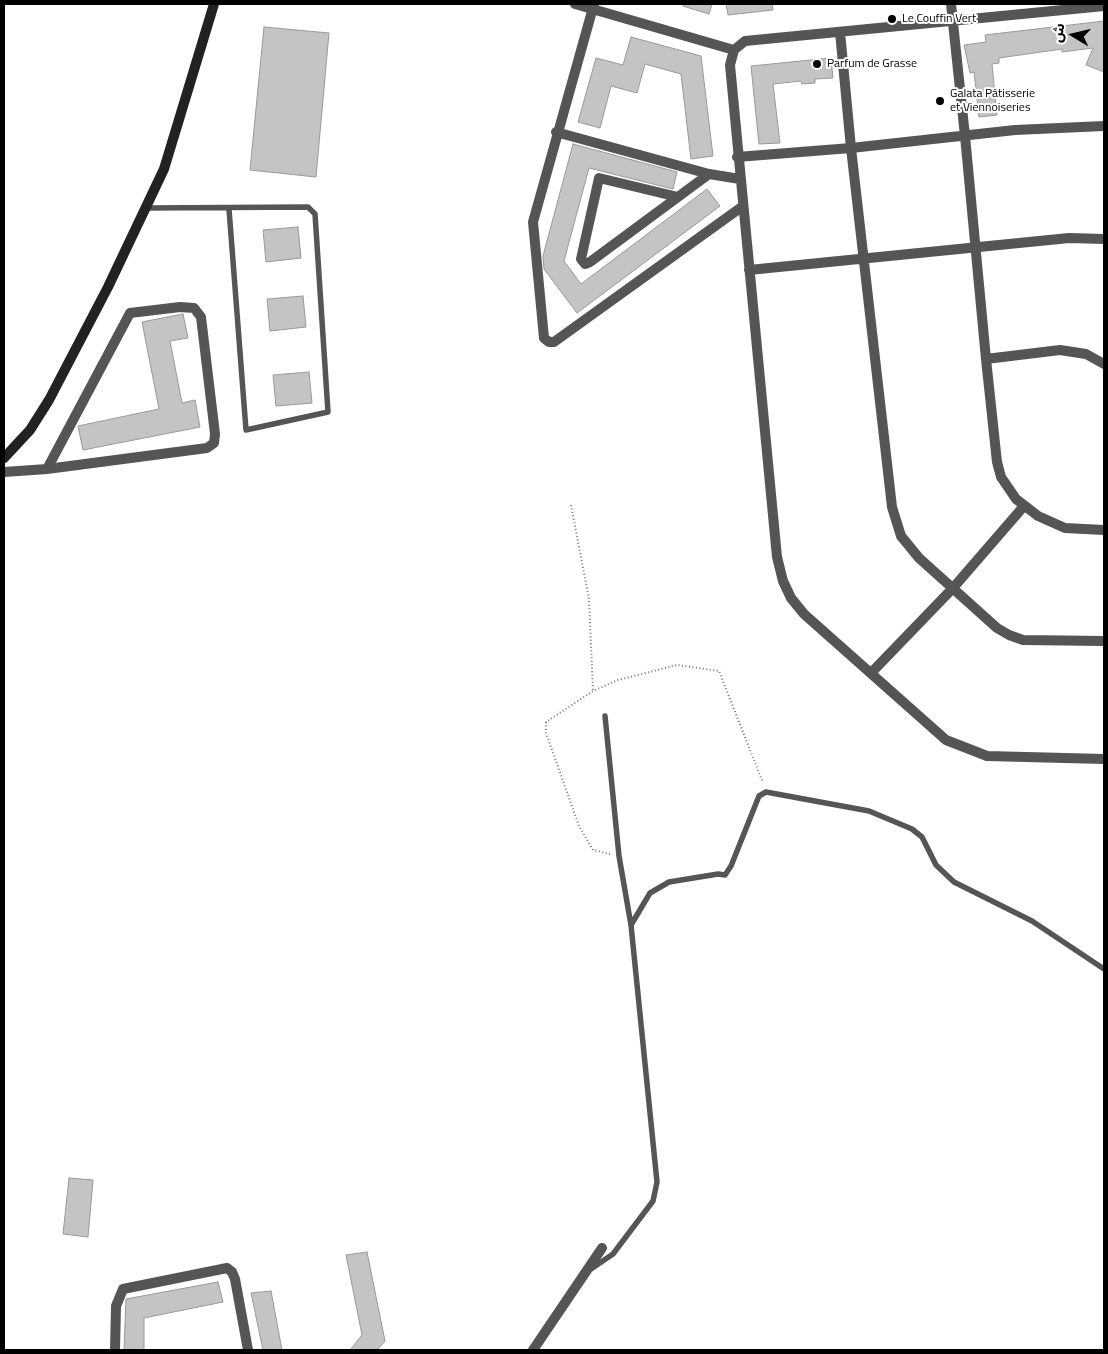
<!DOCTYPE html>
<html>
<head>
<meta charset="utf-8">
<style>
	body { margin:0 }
	#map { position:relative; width:1108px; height:1354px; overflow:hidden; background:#fff; font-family:"Titillium Web","Noto Sans Arabic",sans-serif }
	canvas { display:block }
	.frame { position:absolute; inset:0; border:5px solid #000; pointer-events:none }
	.north { position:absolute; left:1048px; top:10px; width:50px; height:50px; -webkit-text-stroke:4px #fff; paint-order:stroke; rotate:279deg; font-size:14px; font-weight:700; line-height:20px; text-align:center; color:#000 }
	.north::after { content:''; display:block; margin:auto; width:18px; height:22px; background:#000; clip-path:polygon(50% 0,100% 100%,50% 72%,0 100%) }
</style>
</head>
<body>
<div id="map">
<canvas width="1108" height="1354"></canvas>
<div class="frame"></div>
<div class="north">ش</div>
</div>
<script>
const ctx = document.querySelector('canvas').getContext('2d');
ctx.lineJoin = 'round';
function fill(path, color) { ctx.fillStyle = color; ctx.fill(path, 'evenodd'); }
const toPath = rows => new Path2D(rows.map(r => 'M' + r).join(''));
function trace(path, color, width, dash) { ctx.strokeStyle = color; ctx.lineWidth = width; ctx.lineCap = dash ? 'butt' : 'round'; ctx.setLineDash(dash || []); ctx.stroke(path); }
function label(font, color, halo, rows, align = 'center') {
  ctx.font = font + ' "Titillium Web",sans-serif'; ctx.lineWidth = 4; ctx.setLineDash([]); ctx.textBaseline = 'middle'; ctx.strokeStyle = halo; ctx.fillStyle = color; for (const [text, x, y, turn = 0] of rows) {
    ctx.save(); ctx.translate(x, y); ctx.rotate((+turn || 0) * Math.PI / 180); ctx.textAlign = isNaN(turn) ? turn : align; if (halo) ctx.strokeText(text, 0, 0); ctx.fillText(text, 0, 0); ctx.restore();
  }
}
const building = toPath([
	[683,4,712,4,709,14,683,6,683,4],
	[726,4,772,4,773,10,728,15,726,4],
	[1104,21,1104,72,1086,65,1093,48,1062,52,1062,49,999,58,999,63,992,64,997,115,979,117,974,72,970,73,964,45,986,42,985,35,1104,21],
	[264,27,329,33,316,177,250,170,264,27],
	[631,37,701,56,713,156,691,159,681,74,645,64,637,93,611,86,600,128,578,122,596,58,623,65,631,37],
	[831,58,833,78,815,79,815,83,802,84,801,81,773,84,780,143,759,144,751,66,831,58],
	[573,144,677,172,673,189,589,168,564,261,581,284,707,189,720,206,577,313,544,269,543,256,573,144],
	[298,227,301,258,266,262,263,230,298,227],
	[303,296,306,327,270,331,267,299,303,296],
	[183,314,188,338,170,341,182,403,195,400,200,427,83,450,78,426,159,409,142,322,183,314],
	[309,372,312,403,276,406,273,375,309,372],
	[69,1178,93,1180,88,1237,63,1234,69,1178],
	[367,1252,385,1341,377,1350,350,1350,362,1335,346,1255,367,1252],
	[218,1282,223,1302,144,1318,144,1350,124,1350,126,1299,218,1282],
	[271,1291,282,1350,263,1350,251,1293,271,1291]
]);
const path = toPath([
	[571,505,589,599,593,691],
	[610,854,593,850,579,826,546,733,546,722,593,691,618,680,677,665,719,671,763,783]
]);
const lane = toPath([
	[145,208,308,207,315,214,328,412,246,430,229,209],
	[605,716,619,856,631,925],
	[591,1269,613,1254,653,1201,657,1182,631,925,650,893,669,882,718,874,725,875,731,866,759,796,766,792,869,811,912,829,922,837,936,865,954,882,1032,921,1104,969]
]);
const street = toPath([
	[575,4,734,50],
	[594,4,533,222,544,338,549,342,554,342,743,206],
	[951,4,965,136,986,359,997,462,1001,477,1016,499,1038,516,1065,528,1104,530],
	[1104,6,745,41,734,50,730,65,777,557,783,581,791,598,804,614,946,740,987,756,1104,759],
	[1104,126,1015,130,851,148,892,507,901,536,919,558,997,628,1009,635,1023,640,1104,641],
	[556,132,709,174,740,179],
	[737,157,851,148,840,32],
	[678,197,599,178,581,259,585,264,590,262,709,174],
	[749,270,1069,238,1104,239],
	[986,359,1060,350,1086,354,1104,364],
	[4,472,47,469,207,448,214,443,215,434,201,317,194,308,180,307,130,313,47,469],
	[872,672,953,588,1024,506],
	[115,1350,116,1306,123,1289,227,1268,232,1272,235,1279,248,1350],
	[533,1350,602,1248]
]);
const secondary = toPath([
	[4,458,30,430,49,400,108,287,164,169,214,4]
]);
const markers = [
	[892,19,5,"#000"],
	[817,64,5,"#000"],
	[940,101,5,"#000"]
];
const poiNames = [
	["Le Couffin Vert",902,19],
	["Parfum de Grasse",827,64],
	["Galata Pâtisserie",950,94],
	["et Viennoiseries",950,108]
];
fill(building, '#c4c4c4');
trace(building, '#999', 1);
trace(path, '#777', 2, [1, 2.5]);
trace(lane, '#555', 5.5);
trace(street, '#555', 10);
trace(secondary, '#222', 10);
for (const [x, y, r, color] of markers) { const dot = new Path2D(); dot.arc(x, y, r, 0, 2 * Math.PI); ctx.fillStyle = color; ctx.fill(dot); trace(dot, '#fff', 2); }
label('12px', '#000', '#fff', poiNames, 'left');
</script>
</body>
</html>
